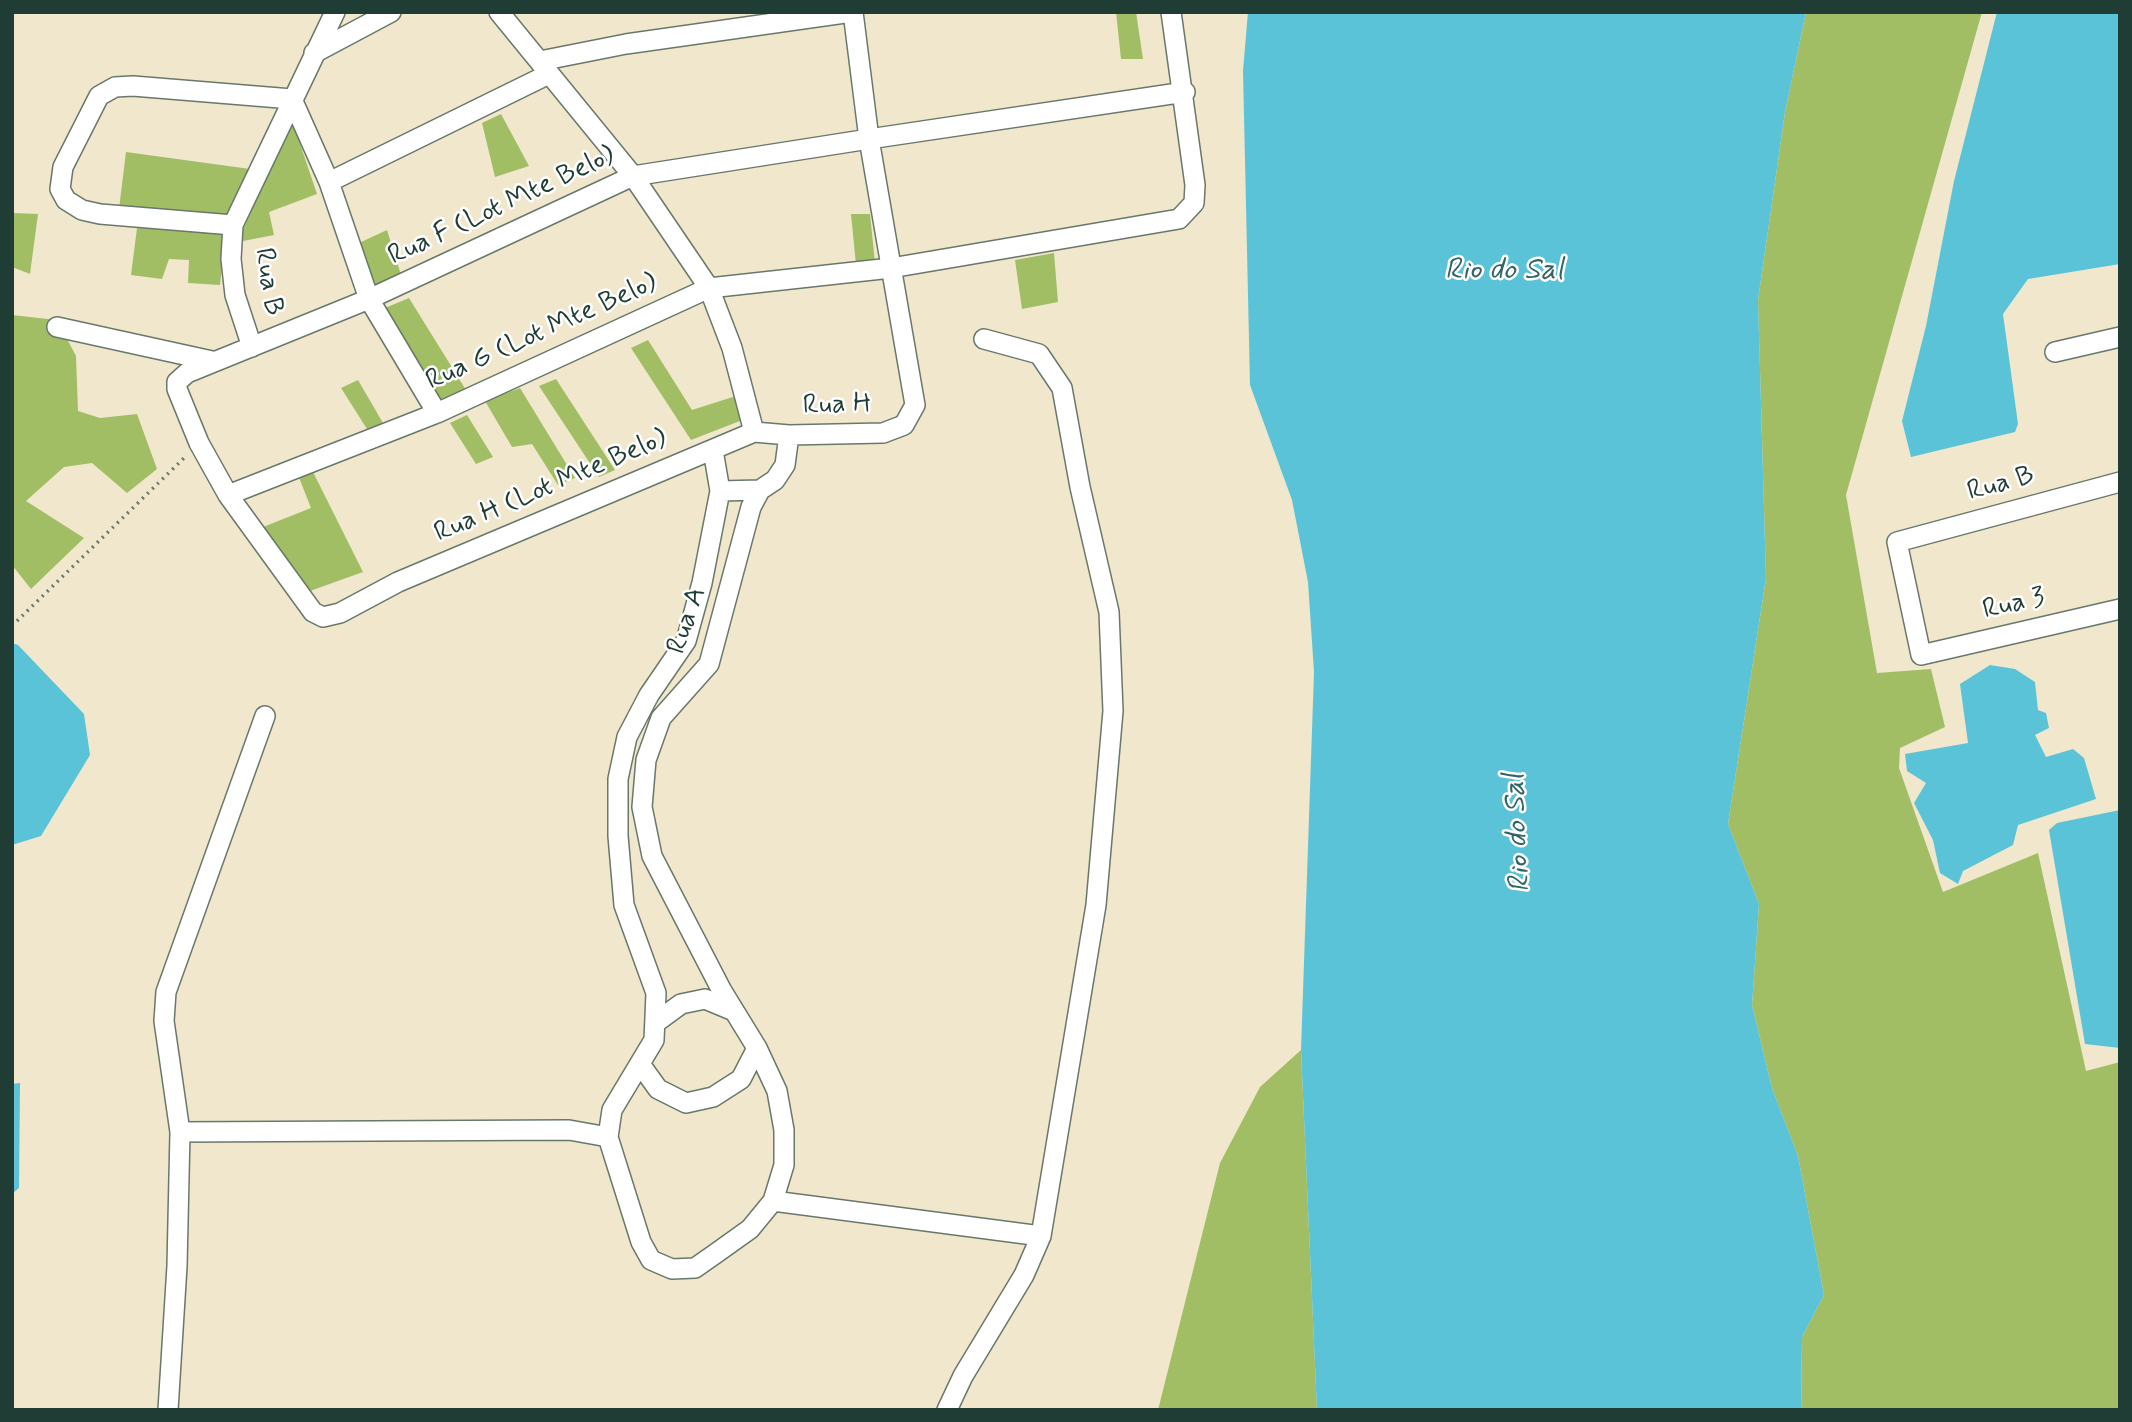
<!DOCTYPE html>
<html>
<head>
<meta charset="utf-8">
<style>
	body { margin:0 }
	#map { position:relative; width:2132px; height:1422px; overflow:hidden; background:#f0e7cd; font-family:Mynerve,sans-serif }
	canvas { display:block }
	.frame { position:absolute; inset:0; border:14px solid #1f3d34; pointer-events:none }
</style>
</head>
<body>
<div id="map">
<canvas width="2132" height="1422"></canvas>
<div class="frame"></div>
</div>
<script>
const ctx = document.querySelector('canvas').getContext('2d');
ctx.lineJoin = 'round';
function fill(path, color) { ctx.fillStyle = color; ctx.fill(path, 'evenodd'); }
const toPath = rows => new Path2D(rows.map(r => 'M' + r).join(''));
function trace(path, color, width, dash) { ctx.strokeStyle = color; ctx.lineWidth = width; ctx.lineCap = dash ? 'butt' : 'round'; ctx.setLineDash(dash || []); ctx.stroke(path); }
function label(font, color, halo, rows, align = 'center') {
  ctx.font = font + ' Mynerve,sans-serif'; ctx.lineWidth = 5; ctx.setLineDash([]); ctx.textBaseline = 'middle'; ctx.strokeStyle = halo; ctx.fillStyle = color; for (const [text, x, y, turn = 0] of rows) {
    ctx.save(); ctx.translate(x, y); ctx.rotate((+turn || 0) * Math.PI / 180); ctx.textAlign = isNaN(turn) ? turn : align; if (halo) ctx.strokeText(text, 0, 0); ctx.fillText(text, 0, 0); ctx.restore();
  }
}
const green = toPath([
	[1116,12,1136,12,1143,59,1121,59],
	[1806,12,1982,12,1846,495,1877,673,1931,669,1945,727,1900,748,1899,768,1943,892,2038,853,2086,1071,2120,1062,2120,1410,1801,1410,1802,1337,1824,1295,1798,1156,1772,1088,1752,1005,1759,904,1728,824,1766,578,1758,300,1785,112],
	[501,114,529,166,495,177,482,123],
	[291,117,317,194,269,212,274,235,238,242],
	[126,152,250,169,231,217,119,209],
	[12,213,38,214,30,274,12,267],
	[851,214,870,214,875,263,856,265],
	[137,228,226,231,220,285,188,283,189,260,169,259,162,279,131,275],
	[387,230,402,278,372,291,359,243],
	[1054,253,1058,302,1022,309,1015,260],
	[409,298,466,390,441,399,385,308],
	[12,315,57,320,76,356,78,411,100,418,137,414,157,469,127,493,92,463,64,467,26,501,84,538,31,589,12,565],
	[648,340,692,410,739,395,745,419,691,440,631,348],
	[556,379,615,470,599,477,539,386],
	[358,380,383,423,367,429,341,388],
	[520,388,575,478,558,485,532,444,512,447,485,401],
	[467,415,493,457,476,464,450,423],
	[311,468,363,572,310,591,292,590,258,529,311,508,298,475],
	[1301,1050,1317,1410,1158,1410,1220,1163,1260,1087]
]);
const water = toPath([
	[1248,12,1806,12,1785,112,1758,300,1766,578,1728,824,1759,904,1752,1005,1772,1088,1798,1156,1824,1295,1802,1337,1801,1410,1317,1410,1301,1050,1314,672,1308,582,1292,500,1250,385,1243,71],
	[1997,12,2120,12,2120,264,2028,279,2003,314,2018,424,2015,432,1911,457,1902,421,1926,326,1954,181],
	[12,643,18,645,84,714,90,755,41,836,12,845],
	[1990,665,2015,669,2035,682,2038,710,2046,713,2049,728,2035,735,2046,757,2073,749,2084,758,2096,799,2018,825,2013,845,1963,871,1958,884,1940,873,1933,840,1914,803,1926,783,1907,771,1905,754,1968,743,1960,684],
	[2120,810,2120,1048,2085,1044,2049,830,2057,823],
	[20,1083,19,1188,12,1194,12,1084]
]);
const path = toPath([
	[17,621,185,457]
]);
const street = toPath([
	[499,12,633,176,709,288,732,348,754,432],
	[853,12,869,139,915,405,904,425,883,433,789,435,754,432,398,582,340,613,323,617,313,612,228,495,199,443,177,389,177,382,187,373,369,299,633,176,869,139,1185,92],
	[314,53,391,12],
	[540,61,626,44,852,12],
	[329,182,549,74],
	[233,225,100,214,82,210,66,200,60,189,63,167,99,96,115,87,133,86,292,99,329,182,369,299,437,413],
	[57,327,212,361],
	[252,347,235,295,231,259,233,225,335,12],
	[2055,352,2120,337],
	[713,450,720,491,702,583,686,641,649,695,627,737,618,779,618,836,624,905,656,993,654,1040,612,1110,608,1137,641,1242,651,1260,672,1269,695,1268,715,1254,750,1229,773,1201,784,1165,784,1130,777,1091,757,1048,722,991,652,856,642,807,646,760,661,718,709,664,751,507,760,490,775,480,785,465,789,435],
	[2120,482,1897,542,1921,655,2120,609],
	[720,491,760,490],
	[228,495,437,413,709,288,891,268,1179,219,1194,203,1195,185,1171,12],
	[655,1023,681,1004,705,999,734,1011],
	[640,1064,658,1089,686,1103,713,1097,741,1079,757,1048],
	[180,1132,569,1130,608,1137],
	[773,1201,1041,1236],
	[168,1410,177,1266,180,1132,164,1021,166,992,265,716],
	[947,1410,963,1376,1024,1275,1041,1236,1096,905,1113,711,1109,612,1080,487,1062,388,1039,354,984,339]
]);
const streetNames = [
	["Rua F (Lot Mte Belo)",502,207,-25],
	["Rua B",267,282,81],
	["Rua G (Lot Mte Belo)",542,333,-24],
	["Rua H",837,406,-2],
	["Rua B",2001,485,-15],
	["Rua H (Lot Mte Belo)",551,487,-23],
	["Rua 3",2014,605,-13],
	["Rua A",688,621,-71]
];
const waterNames = [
	["Rio do Sal",1504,272],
	["Rio do Sal",1519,833,-93]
];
fill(green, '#a2be65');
fill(water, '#5bc3d7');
trace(street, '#68786a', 22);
trace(path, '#68786a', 3.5, [2, 5]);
trace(street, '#fff', 19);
label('28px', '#1f3d34', '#fff', streetNames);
label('italic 30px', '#316565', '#fff', waterNames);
</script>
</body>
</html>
